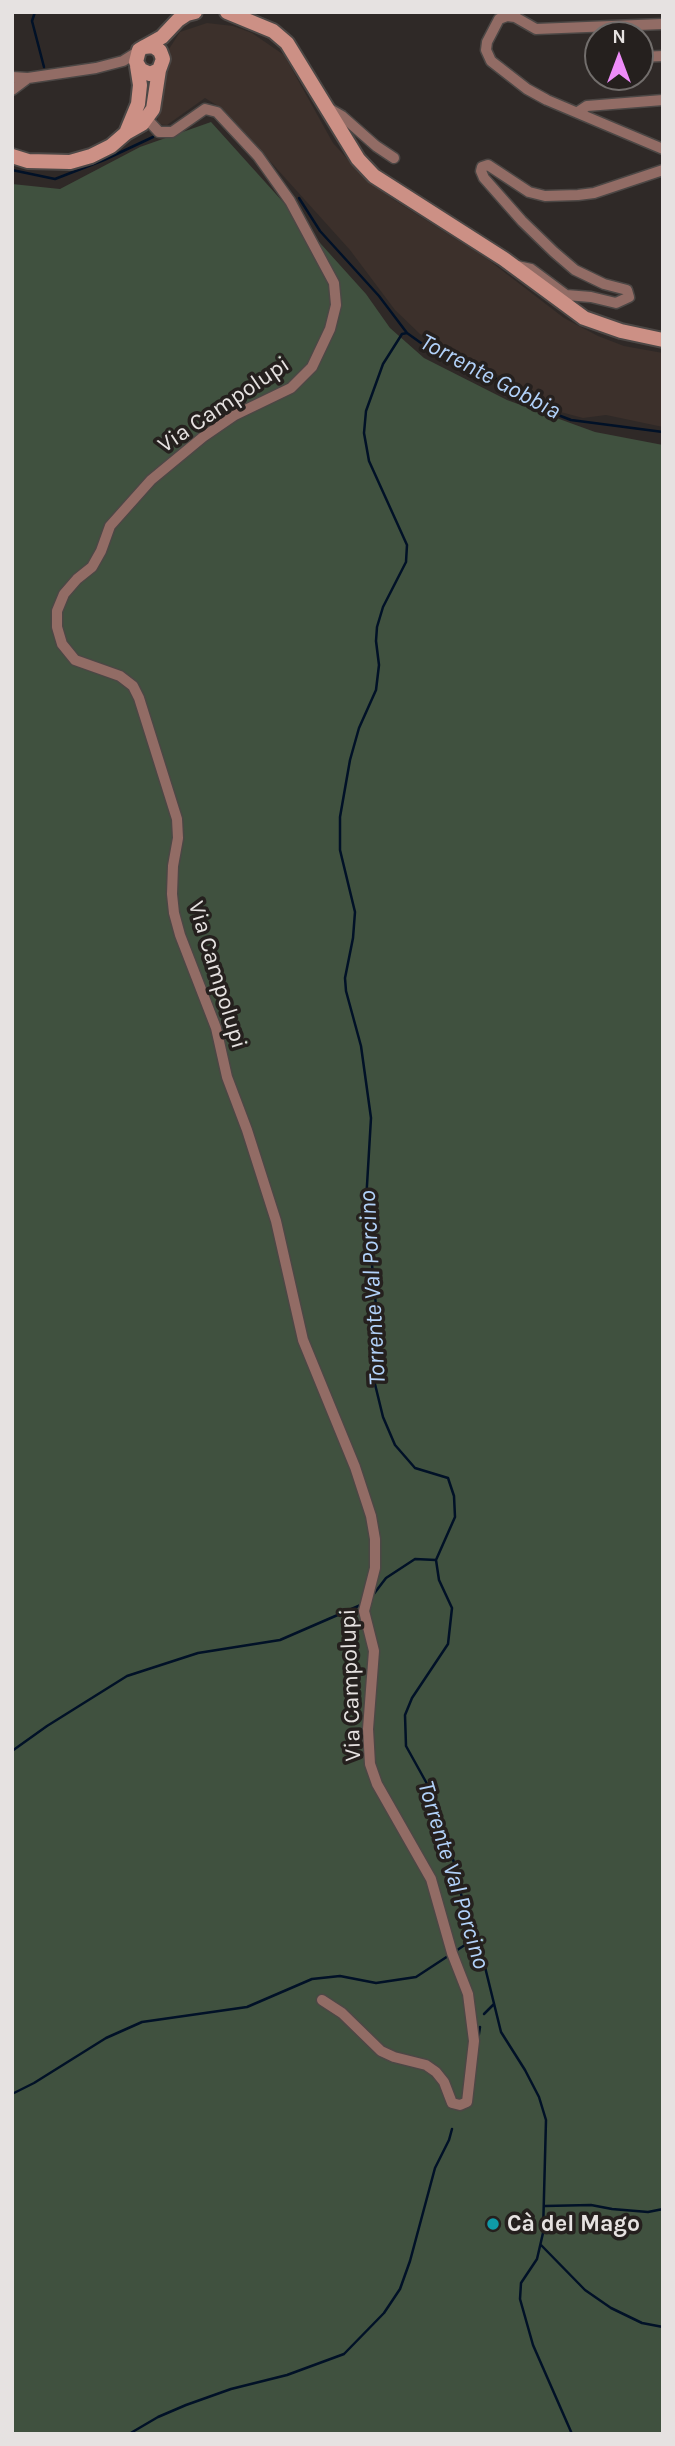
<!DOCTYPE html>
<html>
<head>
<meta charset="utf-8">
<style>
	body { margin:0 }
	#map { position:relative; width:675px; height:2446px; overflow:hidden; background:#2f2927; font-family:Karla,sans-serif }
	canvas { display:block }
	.frame { position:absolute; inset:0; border:14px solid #e6e2e1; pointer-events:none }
	.north { position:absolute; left:584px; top:21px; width:70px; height:70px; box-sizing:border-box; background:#25201e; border:2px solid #726e6c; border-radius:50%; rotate:0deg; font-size:19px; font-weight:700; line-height:28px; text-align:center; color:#e6e2e1 }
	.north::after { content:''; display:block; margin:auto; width:24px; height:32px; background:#ee8cf9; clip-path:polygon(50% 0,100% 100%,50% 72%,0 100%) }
</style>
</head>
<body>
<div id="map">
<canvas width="675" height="2446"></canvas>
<div class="frame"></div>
<div class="north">N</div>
</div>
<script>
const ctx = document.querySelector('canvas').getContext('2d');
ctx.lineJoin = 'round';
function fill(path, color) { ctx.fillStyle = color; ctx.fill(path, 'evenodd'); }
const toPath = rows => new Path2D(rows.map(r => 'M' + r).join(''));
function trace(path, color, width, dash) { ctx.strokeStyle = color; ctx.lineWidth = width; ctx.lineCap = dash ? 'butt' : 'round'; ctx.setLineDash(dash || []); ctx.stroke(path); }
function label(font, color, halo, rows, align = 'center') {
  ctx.font = font + ' Karla,sans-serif'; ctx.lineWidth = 7; ctx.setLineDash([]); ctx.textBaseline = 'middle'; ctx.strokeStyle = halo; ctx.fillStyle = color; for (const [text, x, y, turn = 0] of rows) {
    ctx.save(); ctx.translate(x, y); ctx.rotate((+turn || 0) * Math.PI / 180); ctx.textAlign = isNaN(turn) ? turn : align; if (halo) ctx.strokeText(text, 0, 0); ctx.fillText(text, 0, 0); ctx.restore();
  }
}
const built = toPath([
	[207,23,233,26,252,33,284,55,333,143,359,172,394,200,486,258,564,318,598,336,624,346,663,353,663,427,606,415,583,418,557,411,540,397,420,334,395,310,350,250,223,109,205,98,167,125,157,124,167,52,180,32]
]);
const green = toPath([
	[211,122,366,294,390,328,424,358,507,400,595,432,663,445,663,2434,12,2434,12,184,60,189,140,147]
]);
const stream = toPath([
	[35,12,32,21,44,67],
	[12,170,55,179,104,160,153,137],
	[299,198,320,231,379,296,407,333,428,348,493,377,558,415,571,420,663,432],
	[407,333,402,334,383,364,366,411,364,433,369,461,407,545,406,562,383,607,377,627,376,641,379,665,376,690,359,728,350,760,340,817,340,850,355,912,353,938,345,978,346,991,361,1046,371,1118,366,1202,378,1327,374,1380,383,1417,395,1445,415,1468,448,1478,454,1496,455,1517,436,1560,439,1580,452,1608,448,1644,412,1698,405,1715,406,1746,431,1791,458,1875,460,1890,472,1935,485,1967,501,2032,525,2070,539,2097,546,2120,543,2233,537,2259,521,2283,520,2299,533,2345,572,2434],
	[373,1595,386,1578,415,1559,436,1560],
	[12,1751,47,1726,127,1676,198,1653,280,1640,363,1604],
	[484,2014,494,2004],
	[478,2040,480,2027],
	[12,2094,34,2083,106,2038,142,2022,247,2007,312,1979,340,1976,376,1983,416,1977,474,1939],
	[545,2206,591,2205,612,2209,648,2212,663,2209],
	[541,2245,585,2290,611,2308,642,2323,663,2327],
	[129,2434,158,2417,186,2405,231,2389,287,2375,344,2354,384,2313,400,2289,410,2261,435,2168,449,2140,452,2129]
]);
const street = toPath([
	[663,24,536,29,515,17,507,16,499,19,487,42,486,50,491,61,527,89,547,100,663,149],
	[640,57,663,56],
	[12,77,28,78,96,68,123,61,139,51],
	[12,90,28,78],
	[328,108,342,116,376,146,394,158],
	[578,112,587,106,663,100],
	[147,119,159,132,172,132,205,109,217,112,258,156,290,201,334,283,336,305,330,329,312,367,291,388,235,415,203,437,151,480,110,526,101,551,92,567,77,579,64,594,57,611,57,627,62,644,75,660,120,676,133,686,139,698,177,819,178,838,173,866,172,894,174,913,180,935,216,1028,227,1077,247,1130,276,1221,303,1340,355,1467,371,1516,375,1539,375,1568,364,1611,374,1651,368,1729,370,1764,377,1784,431,1879,452,1953,468,1994,474,2041,467,2102,460,2105,452,2103,444,2082,436,2072,426,2065,394,2057,381,2051,342,2013,322,2000],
	[517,266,531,269,566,295,591,297,616,303,629,297,627,290,604,284,575,270,554,252,522,221,484,178,481,171,482,167,488,165,529,192,545,196,578,195,594,193,663,170]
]);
const secondary = toPath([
	[227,12,273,31,287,43,358,159,374,176,504,259,584,318,621,331,663,340],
	[144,47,162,37,178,20,187,14,195,12],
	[126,133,138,104,140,85,137,66],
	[12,156,28,161,70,162,91,156,111,146,126,133,142,124,153,109,159,70,163,59,160,51,153,46,144,47,139,50,136,62,141,70,150,74,159,70]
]);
const markers = [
	[493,2224,7,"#0f9aa8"]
];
const streetNames = [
	["Via Campolupi",224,405,-34],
	["Via Campolupi",217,975,73],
	["Via Campolupi",351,1685,-92]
];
const poiNames = [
	["Cà del Mago",507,2224]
];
const waterNames = [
	["Torrente Gobbia",490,377,28],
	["Torrente Val Porcino",373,1288,-93],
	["Torrente Val Porcino",453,1875,73]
];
fill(built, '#3c302b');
fill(green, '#40513f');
trace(stream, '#011127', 2.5);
trace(street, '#4c4745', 13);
trace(secondary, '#4c4745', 18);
trace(street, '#926c65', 10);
trace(secondary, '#cc9085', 14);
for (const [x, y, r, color] of markers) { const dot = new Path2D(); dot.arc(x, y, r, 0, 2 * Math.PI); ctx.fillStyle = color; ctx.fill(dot); trace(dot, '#25201e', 2.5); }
label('23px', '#e6e2e1', '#25201e', streetNames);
label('bold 23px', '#e6e2e1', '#25201e', poiNames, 'left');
label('italic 24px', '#b2d2fa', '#25201e', waterNames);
</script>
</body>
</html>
